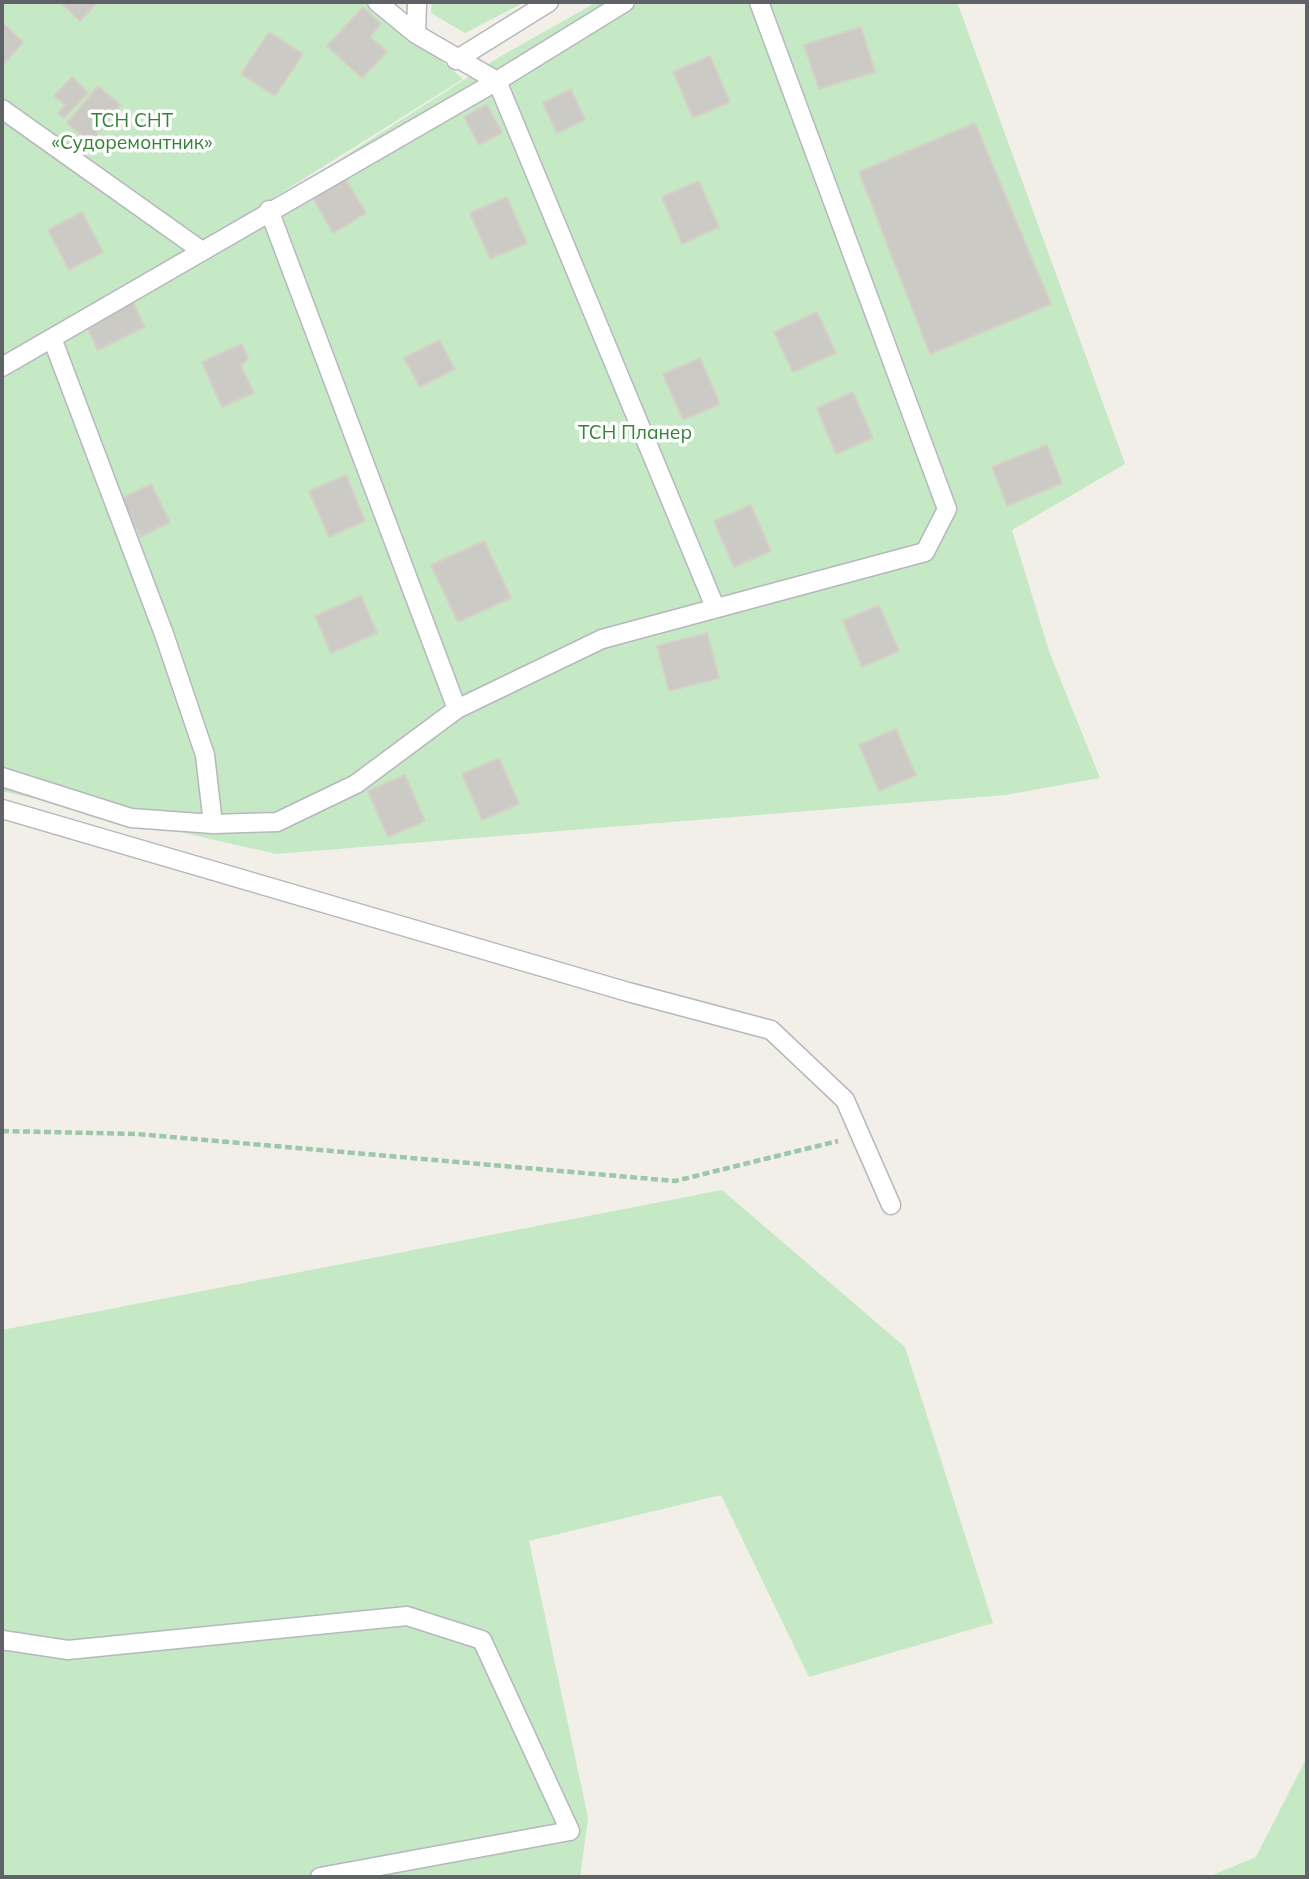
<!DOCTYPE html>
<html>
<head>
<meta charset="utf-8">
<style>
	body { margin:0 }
	#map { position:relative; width:1309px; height:1879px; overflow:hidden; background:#f1efe8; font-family:Mulish,sans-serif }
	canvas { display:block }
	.frame { position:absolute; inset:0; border:4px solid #5f6368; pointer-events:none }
</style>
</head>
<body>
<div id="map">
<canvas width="1309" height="1879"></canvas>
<div class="frame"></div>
</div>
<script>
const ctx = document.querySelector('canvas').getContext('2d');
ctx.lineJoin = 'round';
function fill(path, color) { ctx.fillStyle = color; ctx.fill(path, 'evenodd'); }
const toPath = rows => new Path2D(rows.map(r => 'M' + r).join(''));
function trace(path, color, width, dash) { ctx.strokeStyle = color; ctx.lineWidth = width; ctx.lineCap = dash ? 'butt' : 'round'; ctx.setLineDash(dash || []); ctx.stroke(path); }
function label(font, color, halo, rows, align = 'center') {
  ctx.font = font + ' Mulish,sans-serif'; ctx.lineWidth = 7; ctx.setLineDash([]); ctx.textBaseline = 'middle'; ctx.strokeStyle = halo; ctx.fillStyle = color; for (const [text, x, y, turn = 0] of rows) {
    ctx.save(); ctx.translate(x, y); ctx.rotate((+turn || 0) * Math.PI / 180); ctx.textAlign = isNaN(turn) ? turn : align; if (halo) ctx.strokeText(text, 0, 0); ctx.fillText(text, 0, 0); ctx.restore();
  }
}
const green = toPath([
	[2,2,371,2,463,79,2,368],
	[432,2,525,2,465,33,431,13],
	[597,2,957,2,1125,464,1012,530,1049,651,1100,778,1005,795,276,854,2,791,2,376,501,56],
	[722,1190,905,1347,993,1623,809,1677,721,1495,529,1541,588,1818,580,1877,2,1877,2,1330],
	[1307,1757,1307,1877,1208,1877,1256,1857]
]);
const building = toPath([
	[60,2,98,2,80,21,60,2],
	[363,7,381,24,370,37,387,52,362,78,327,46,363,7],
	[2,22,23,42,2,66,2,22],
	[861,27,875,72,819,89,804,45,861,27],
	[269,32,303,54,275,96,241,74,269,32],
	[710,56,730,102,693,118,673,72,710,56],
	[72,77,88,93,64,118,58,113,65,105,54,96,72,77],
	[98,86,121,105,90,142,67,123,98,86],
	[571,89,585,119,557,133,543,103,571,89],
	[487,104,502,133,479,145,464,117,487,104],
	[975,123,1051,304,930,354,859,172,975,123],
	[344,177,366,213,333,233,312,196,344,177],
	[699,181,719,227,682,244,662,197,699,181],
	[507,197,527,243,490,259,470,213,507,197],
	[82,212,103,252,69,270,48,230,82,212],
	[131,298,145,327,98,350,84,321,131,298],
	[817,312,836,353,793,372,774,332,817,312],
	[439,340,455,369,420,387,404,358,439,340],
	[242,344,248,358,241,366,254,393,222,407,202,362,242,344],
	[700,358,720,404,683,420,663,374,700,358],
	[853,392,873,438,836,454,817,408,853,392],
	[1047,445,1062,483,1007,506,992,467,1047,445],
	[346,475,365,521,329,537,309,491,346,475],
	[151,484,170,522,141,537,121,499,151,484],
	[751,505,771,551,734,567,714,521,751,505],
	[484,541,511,598,458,622,431,565,484,541],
	[361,596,377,633,331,653,315,616,361,596],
	[879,605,899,651,862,667,843,621,879,605],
	[707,633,719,678,669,691,657,646,707,633],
	[896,729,916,775,879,791,859,745,896,729],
	[499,758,519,804,482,820,462,774,499,758],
	[405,775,425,821,388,837,368,791,405,775]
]);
const path = toPath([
	[2,1131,137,1134,675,1181,838,1141]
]);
const service = toPath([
	[377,2,416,34,497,81,715,607],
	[416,34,417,2],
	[456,60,549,2],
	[2,109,202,251],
	[269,210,457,709],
	[52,338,164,634,205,755,213,824],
	[2,367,497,81,625,2],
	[2,777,131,818,213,824,277,822,356,784,457,709,602,639,925,552,947,509,759,2],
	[2,809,628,992,771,1030,845,1100,891,1205],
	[2,1640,68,1650,407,1616,482,1640,570,1831,320,1877]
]);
const parkNames = [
	["ТСН СНТ",132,121],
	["«Судоремонтник»",132,143],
	["ТСН Планер",635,433]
];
fill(green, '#c5e8c5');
fill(building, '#cccac5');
trace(building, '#d6d1c6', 2);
trace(service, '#b5b8bc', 21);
trace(path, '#9cc7a9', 4.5, [7, 3.5]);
trace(service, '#fff', 18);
label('19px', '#348238', '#fff', parkNames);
</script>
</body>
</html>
